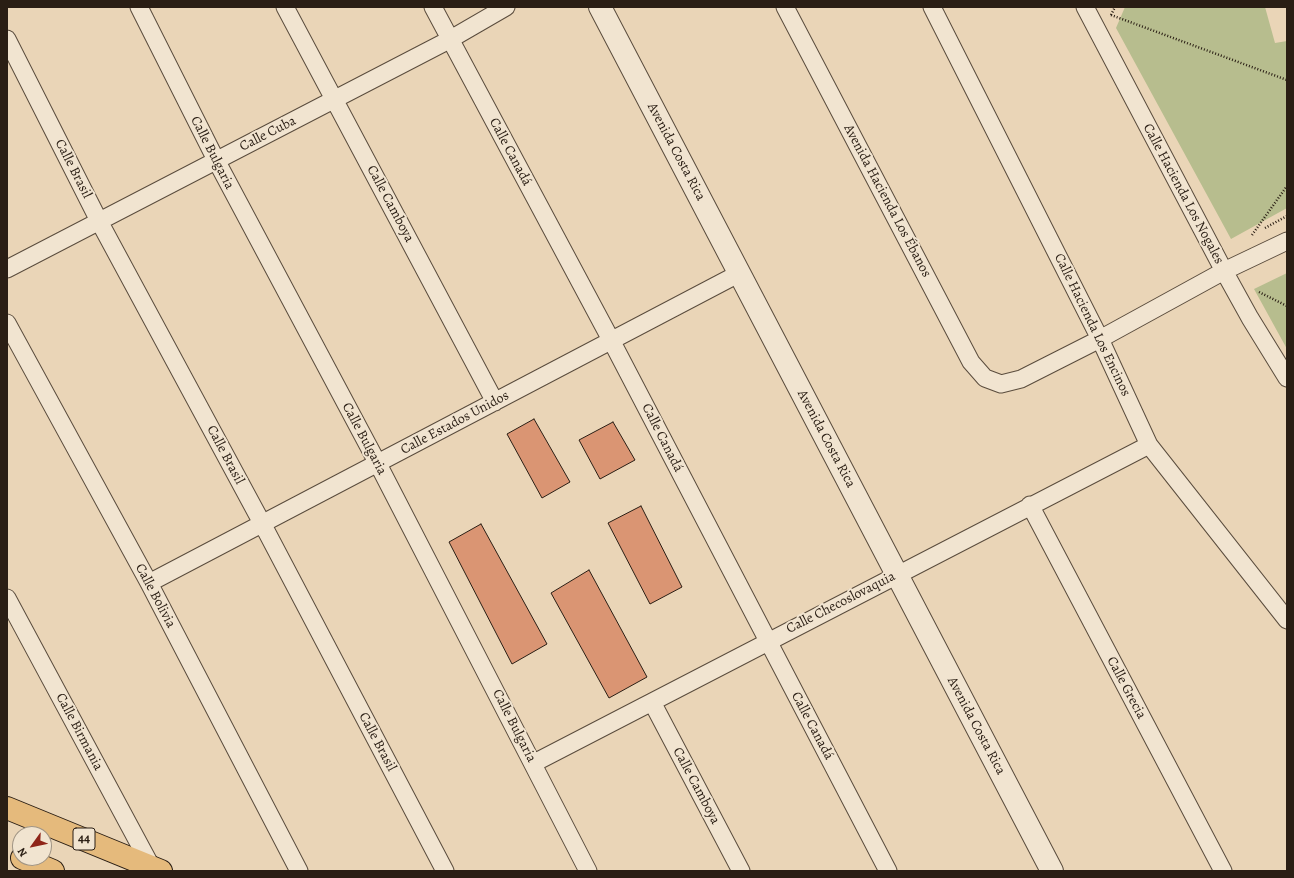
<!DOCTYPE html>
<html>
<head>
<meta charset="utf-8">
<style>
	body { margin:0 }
	#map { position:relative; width:1294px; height:878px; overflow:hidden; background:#ead5b7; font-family:Alegreya,serif }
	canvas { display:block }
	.frame { position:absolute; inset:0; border:8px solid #2a1e14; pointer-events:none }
	.north { position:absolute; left:12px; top:826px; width:40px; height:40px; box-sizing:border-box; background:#f1e4d0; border:1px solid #a19585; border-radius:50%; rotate:237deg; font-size:11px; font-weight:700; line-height:16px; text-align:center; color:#2a1e14 }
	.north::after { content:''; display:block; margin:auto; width:14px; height:18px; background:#8f2418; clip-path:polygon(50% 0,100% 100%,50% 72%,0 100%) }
</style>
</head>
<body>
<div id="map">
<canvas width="1294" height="878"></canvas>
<div class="frame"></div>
<div class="north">N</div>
</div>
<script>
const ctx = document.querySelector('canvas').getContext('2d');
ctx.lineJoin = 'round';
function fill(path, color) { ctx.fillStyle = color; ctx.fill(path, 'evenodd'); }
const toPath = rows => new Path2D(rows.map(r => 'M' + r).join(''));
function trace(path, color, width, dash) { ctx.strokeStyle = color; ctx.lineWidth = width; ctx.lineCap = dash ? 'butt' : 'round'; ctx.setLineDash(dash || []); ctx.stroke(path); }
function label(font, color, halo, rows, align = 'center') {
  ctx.font = font + ' Alegreya,serif'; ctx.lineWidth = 4; ctx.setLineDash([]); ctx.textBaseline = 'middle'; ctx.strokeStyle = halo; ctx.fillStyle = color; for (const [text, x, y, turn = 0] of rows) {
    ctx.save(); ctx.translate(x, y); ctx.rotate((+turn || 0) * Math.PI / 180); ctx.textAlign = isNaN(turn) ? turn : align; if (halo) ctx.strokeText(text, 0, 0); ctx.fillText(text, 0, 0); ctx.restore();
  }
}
const green = toPath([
	[1125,7,1265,7,1275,43,1287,41,1287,208,1231,239,1116,28],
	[1287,273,1287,349,1254,289]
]);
const building = toPath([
	[534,419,570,482,542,498,507,434,534,419],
	[613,422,635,460,600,479,579,440,613,422],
	[641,506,682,587,650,604,608,523,641,506],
	[481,524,547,644,512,664,449,542,481,524],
	[589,570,647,677,609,698,551,593,589,570]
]);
const path = toPath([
	[1111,15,1115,7],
	[1111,15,1287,80],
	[1265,228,1287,216],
	[1252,235,1287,186],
	[1259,292,1287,306]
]);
const minor = toPath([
	[139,7,216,160,378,464,588,871],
	[285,7,495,402],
	[433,7,611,340,888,871],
	[785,7,971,362,985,378,1001,384,1021,379,1100,339,1224,271,1287,241],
	[932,7,1100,339,1149,445,1287,620],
	[1085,7,1224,271,1250,318,1287,378],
	[7,39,99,221,263,525,445,871],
	[7,269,449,40,506,7],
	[7,323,149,583,299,871],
	[1030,505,1223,871],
	[149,583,740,273],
	[7,598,151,866],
	[652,702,741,871],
	[534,763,1149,445]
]);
const tertiary = toPath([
	[600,7,1052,871]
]);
const primary = toPath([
	[7,808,161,871],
	[22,858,53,871]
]);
const shields = [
	[84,839,22]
];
const shieldNames = [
	["44",84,839]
];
const streetNames = [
	["Calle Cuba",268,134,-27],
	["Calle Canadá",510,152,62],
	["Avenida Costa Rica",676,152,62],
	["Calle Bulgaria",212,153,63],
	["Calle Brasil",73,169,63],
	["Calle Hacienda Los Nogales",1183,194,62],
	["Avenida Hacienda Los Ébanos",887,201,62],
	["Calle Camboya",390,204,62],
	["Calle Hacienda Los Encinos",1092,325,64],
	["Calle Estados Unidos",455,423,-28],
	["Calle Canadá",662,438,63],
	["Calle Bulgaria",364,439,62],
	["Avenida Costa Rica",826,439,62],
	["Calle Brasil",225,455,62],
	["Calle Bolivia",155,596,62],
	["Calle Checoslovaquia",841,603,-27],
	["Calle Grecia",1126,688,62],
	["Calle Bulgaria",514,726,63],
	["Calle Canadá",812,726,62],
	["Avenida Costa Rica",976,726,62],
	["Calle Birmania",79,732,62],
	["Calle Brasil",377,742,62],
	["Calle Camboya",696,786,62]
];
fill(green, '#b7bd8e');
fill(building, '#da9573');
trace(building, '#2a1e14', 1);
trace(minor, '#5a4c3d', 19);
trace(tertiary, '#5a4c3d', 24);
trace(primary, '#2a1e14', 24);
trace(path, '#2a1e14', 2.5, [1, 2]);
trace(minor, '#f1e4d0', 17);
trace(tertiary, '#f1e4d0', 22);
trace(primary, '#e5ba7c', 22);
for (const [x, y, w] of shields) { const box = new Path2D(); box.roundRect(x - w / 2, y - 11, w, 22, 3); ctx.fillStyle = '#f1e4d0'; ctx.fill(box); trace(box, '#2a1e14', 1); }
label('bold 13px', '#2a1e14', null, shieldNames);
label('14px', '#2a1e14', '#f1e4d0', streetNames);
</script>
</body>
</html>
